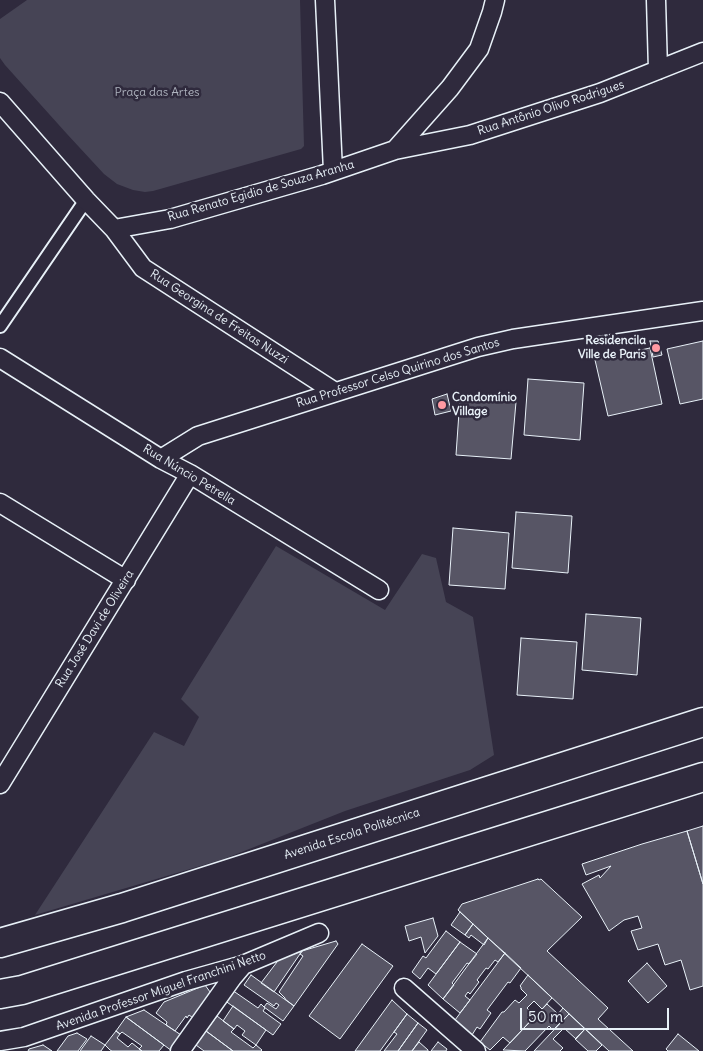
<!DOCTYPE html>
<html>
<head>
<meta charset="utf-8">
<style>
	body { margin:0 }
	#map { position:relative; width:703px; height:1051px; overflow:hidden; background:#2f2a3d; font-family:Delius,sans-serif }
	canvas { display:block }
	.scale { position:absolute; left:520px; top:1008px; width:149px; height:22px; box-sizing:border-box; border:2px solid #e8f1f8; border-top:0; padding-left:6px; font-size:15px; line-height:18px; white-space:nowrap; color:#e8f1f8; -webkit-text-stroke:4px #2f2a3d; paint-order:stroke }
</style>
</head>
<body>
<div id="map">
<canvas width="703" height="1051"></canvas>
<div class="scale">50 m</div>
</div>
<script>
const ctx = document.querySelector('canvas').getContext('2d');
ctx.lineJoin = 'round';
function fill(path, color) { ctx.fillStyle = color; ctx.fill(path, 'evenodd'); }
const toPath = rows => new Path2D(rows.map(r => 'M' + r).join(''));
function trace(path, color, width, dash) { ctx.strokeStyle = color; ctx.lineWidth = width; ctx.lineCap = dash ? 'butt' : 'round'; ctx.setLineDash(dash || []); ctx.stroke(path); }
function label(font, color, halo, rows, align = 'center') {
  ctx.font = font + ' Delius,sans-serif'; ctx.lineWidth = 5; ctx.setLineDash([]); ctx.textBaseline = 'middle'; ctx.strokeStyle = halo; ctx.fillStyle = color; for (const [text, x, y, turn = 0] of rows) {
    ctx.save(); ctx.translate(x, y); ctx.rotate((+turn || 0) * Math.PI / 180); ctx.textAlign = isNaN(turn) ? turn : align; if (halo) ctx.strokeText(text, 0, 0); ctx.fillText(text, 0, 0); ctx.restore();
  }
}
const green = toPath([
	[27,0,300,0,304,146,301,149,153,191,145,192,133,190,117,184,104,174,67,134,5,65,0,58,0,19],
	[276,546,385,610,422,554,436,558,446,602,473,617,494,755,470,770,345,811,224,859,35,915,154,732,184,746,199,717,181,699]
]);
const building = toPath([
	[650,341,658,341,662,355,653,357,650,341],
	[703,341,703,399,680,404,667,349,703,341],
	[650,348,662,404,608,416,595,360,650,348],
	[528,379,584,383,580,440,524,435,528,379],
	[447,394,451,411,435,415,432,399,447,394],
	[460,398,516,402,511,459,456,455,460,398],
	[516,512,572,516,568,573,512,568,516,512],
	[453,528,509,533,505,589,449,585,453,528],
	[586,614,641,618,637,675,582,670,586,614],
	[521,638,577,642,573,699,517,695,521,638],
	[703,826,703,884,687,831,703,826],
	[687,831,703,884,703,986,690,990,681,960,665,965,658,944,638,950,631,931,642,928,638,916,624,920,609,931,582,884,599,875,600,878,611,866,586,875,582,864,642,844,687,831],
	[538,879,539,880,541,879,582,917,547,951,608,1008,598,1019,633,1051,609,1051,458,910,462,904,538,879],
	[460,912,473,924,465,935,451,925,460,912],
	[433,918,438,936,425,953,421,937,409,941,405,926,433,918],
	[473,924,488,938,484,945,471,935,469,938,465,935,473,924],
	[446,931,460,942,436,974,428,968,420,979,412,972,423,956,426,958,446,931],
	[488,938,505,953,498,962,495,960,488,969,486,968,477,980,479,982,470,994,468,992,465,996,470,1000,460,1013,443,999,488,938],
	[336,941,338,944,294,1006,285,999,285,998,279,992,303,956,300,954,302,951,336,941],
	[460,942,477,954,469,964,467,963,452,983,454,985,443,999,428,985,460,942],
	[362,944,393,966,340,1039,309,1016,362,944],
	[302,951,274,992,261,983,277,962,275,961,302,951],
	[505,953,521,968,510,983,508,982,487,1010,491,1013,480,1029,477,1027,472,1035,455,1020,505,953],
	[647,963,667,986,648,1003,628,981,647,963],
	[251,975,294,1006,283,1021,264,1007,267,1003,276,1009,279,1005,276,1003,274,1006,244,985,251,975],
	[528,975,552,998,542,1009,534,1001,527,1008,535,1016,510,1043,503,1037,490,1050,480,1042,502,1012,504,1012,515,1000,519,1003,527,995,521,989,521,987,520,986,528,975],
	[205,985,213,996,196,1020,189,1015,187,1018,186,1016,175,1031,166,1025,167,1022,156,1013,164,1002,205,985],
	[232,990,258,1008,261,1004,265,1008,263,1011,281,1024,273,1035,224,1000,232,990],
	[392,1000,407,1014,380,1051,355,1051,392,1000],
	[547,1004,558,1014,563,1008,569,1014,553,1030,549,1026,525,1051,503,1050,547,1004],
	[233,1006,266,1030,256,1045,242,1035,245,1031,237,1025,234,1029,223,1021,233,1006],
	[144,1010,184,1037,172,1051,126,1017,144,1010],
	[407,1014,418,1023,398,1051,384,1051,397,1034,394,1032,407,1014],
	[569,1014,585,1029,576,1039,564,1028,553,1039,563,1048,560,1051,534,1051,569,1014],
	[217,1016,234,1029,231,1032,253,1048,256,1045,262,1050,261,1051,233,1051,206,1031,217,1016],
	[126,1017,164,1045,159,1051,142,1051,139,1049,142,1046,122,1032,120,1034,116,1031,126,1017],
	[418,1023,427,1030,412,1051,398,1051,418,1023],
	[585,1029,602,1045,596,1051,588,1051,575,1039,585,1029],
	[116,1031,120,1034,117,1038,128,1047,132,1043,142,1051,112,1051,110,1050,105,1045,116,1031],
	[206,1031,233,1051,204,1051,196,1045,206,1031],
	[77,1033,87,1039,78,1051,57,1051,68,1036,77,1033],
	[678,1034,699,1051,668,1051,666,1049,678,1034],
	[91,1036,105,1045,101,1051,80,1051,91,1036],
	[419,1042,428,1050,428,1051,412,1051,419,1042],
	[438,1042,447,1049,446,1051,431,1051,438,1042],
	[43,1045,52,1051,28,1051,29,1049,43,1045]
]);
const pedestrian = toPath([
	[0,326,86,200]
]);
const minor = toPath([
	[325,0,333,171],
	[656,0,658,70],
	[0,102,86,200,114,229,143,268,335,392],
	[395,150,470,135,600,93,703,52],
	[114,229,170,219,322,175,395,150,450,88,479,49,492,12,495,0],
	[0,358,161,459,190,474,379,590],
	[161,459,198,436,478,347,513,339,703,311],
	[0,503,126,580],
	[0,784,190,474],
	[404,988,476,1051],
	[0,1041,24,1037,186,981,243,965,319,933],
	[180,1051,232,978,243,965]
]);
const trunk = toPath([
	[0,943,122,908,703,722],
	[0,994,22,990,703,777]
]);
const markers = [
	[656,348,5,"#ff9aa2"],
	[442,405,5,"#ff9aa2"]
];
const parkNames = [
	["Praça das Artes",157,93]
];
const streetNames = [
	["Rua Antônio Olivo Rodrigues",551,108,-18],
	["Rua Renato Egidio de Souza Aranha",261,191,-16],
	["Rua Georgina de Freitas Nuzzi",219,317,33],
	["Rua Professor Celso Quirino dos Santos",398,373,-17],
	["Rua Núncio Petrella",189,475,31],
	["Rua José Davi de Oliveira",95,629,-58],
	["Avenida Escola Politécnica",352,834,-18],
	["Avenida Professor Miguel Franchini Netto",161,991,-19]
];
const poiNames = [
	["Residencila",646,341],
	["Ville de Paris",646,355],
	["Condomínio",452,398,"left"],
	["Village",452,412,"left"]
];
fill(green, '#464455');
fill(building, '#575565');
trace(building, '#e8f1f8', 1);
trace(pedestrian, '#e8f1f8', 16);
trace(minor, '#e8f1f8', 21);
trace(trunk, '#e8f1f8', 31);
trace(pedestrian, '#2f2a3d', 12);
trace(minor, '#2f2a3d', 18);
trace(trunk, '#2f2a3d', 28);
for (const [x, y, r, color] of markers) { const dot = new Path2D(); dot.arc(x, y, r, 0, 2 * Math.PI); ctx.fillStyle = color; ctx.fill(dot); trace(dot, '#2f2a3d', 2); }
label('12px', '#afb4bf', '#2f2a3d', parkNames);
label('12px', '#e8f1f8', '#2f2a3d', streetNames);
label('bold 12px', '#e8f1f8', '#2f2a3d', poiNames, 'right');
</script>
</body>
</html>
